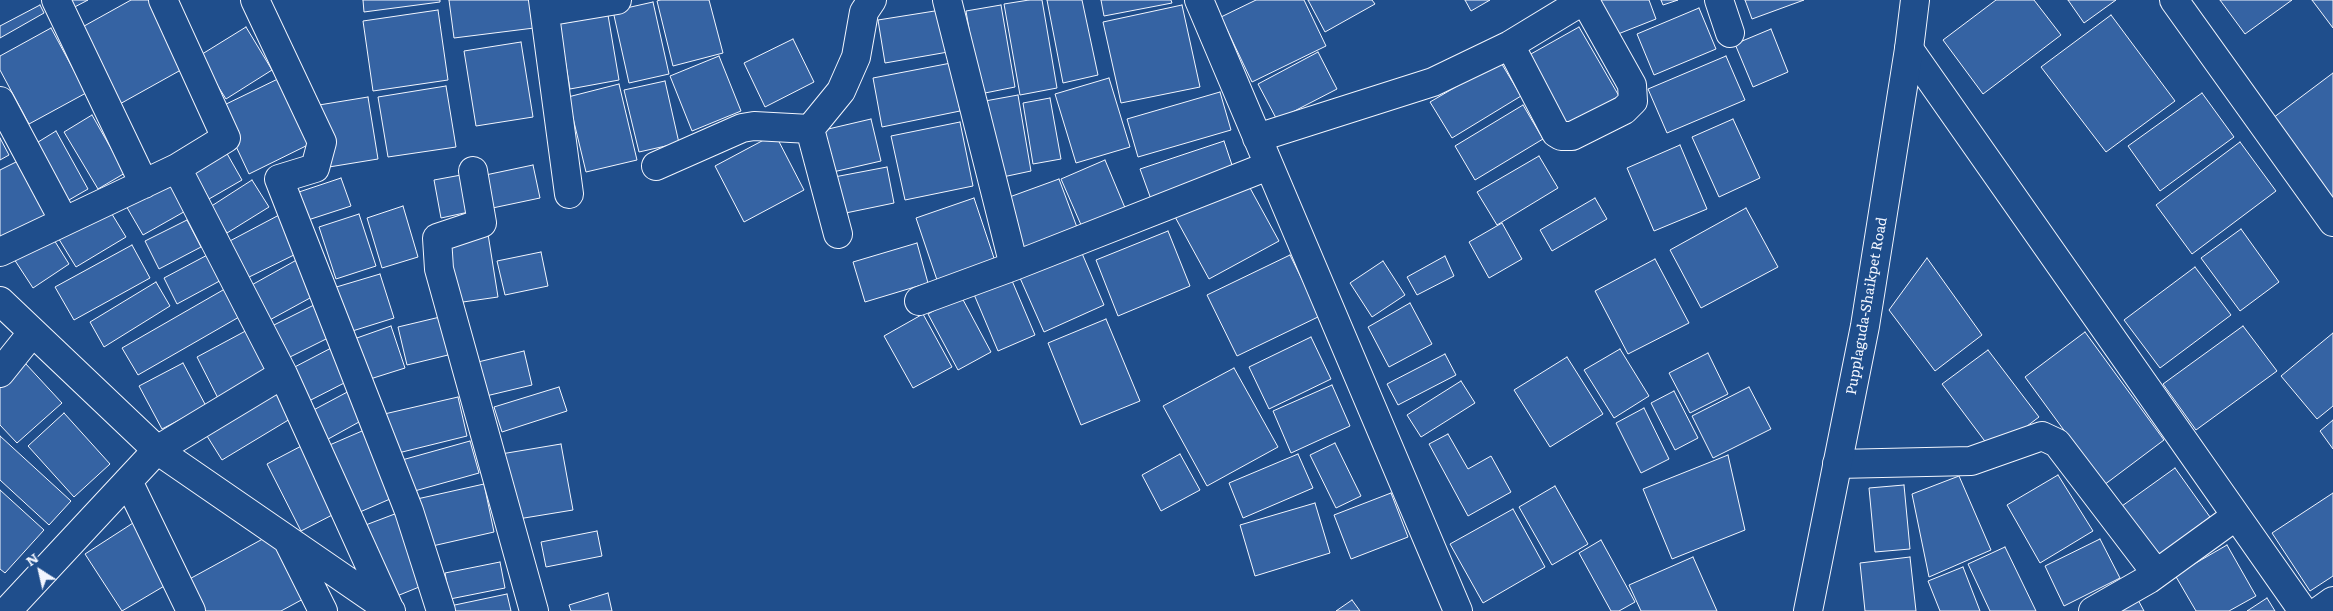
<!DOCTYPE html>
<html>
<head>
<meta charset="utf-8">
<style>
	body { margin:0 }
	#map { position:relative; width:2333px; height:611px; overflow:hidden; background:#1f4e8c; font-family:Literata,serif }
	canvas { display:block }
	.north { position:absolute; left:15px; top:546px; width:50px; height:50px; -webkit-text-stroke:4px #1f4e8c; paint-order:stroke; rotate:325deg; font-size:14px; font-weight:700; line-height:20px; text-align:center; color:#f2f6ff }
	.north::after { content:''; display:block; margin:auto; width:18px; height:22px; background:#f2f6ff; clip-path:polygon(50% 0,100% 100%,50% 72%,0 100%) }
</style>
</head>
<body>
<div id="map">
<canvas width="2333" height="611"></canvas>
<div class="north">N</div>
</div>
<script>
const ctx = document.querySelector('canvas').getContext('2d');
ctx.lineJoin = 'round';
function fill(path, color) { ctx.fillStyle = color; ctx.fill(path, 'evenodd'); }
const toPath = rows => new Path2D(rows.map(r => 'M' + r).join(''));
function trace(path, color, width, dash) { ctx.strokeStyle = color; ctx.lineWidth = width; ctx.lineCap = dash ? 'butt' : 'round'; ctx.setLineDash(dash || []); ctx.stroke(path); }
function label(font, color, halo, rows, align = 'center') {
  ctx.font = font + ' Literata,serif'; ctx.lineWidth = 4; ctx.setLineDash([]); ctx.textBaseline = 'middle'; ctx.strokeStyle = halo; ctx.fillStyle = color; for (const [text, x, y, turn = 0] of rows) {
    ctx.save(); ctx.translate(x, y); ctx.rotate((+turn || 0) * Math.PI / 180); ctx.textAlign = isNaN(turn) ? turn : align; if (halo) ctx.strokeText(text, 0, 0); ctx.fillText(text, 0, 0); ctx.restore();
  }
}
const building = toPath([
	[62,0,88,0,67,11,62,0],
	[131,0,151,0,188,66,118,105,77,30,131,0],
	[363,0,440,0,440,2,364,12,363,0],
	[449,0,531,0,534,28,454,38,449,0],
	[660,0,709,0,723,53,673,66,657,1,660,0],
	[1029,0,1042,0,1057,88,1020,95,1004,4,1029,0],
	[1047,0,1082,0,1098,75,1063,83,1047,0],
	[1101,0,1171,0,1172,3,1104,16,1101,0],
	[1256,0,1304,0,1326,46,1252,82,1221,17,1256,0],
	[1308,0,1372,0,1375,4,1325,32,1308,0],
	[1465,0,1490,0,1471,11,1465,0],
	[1600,0,1649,0,1656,19,1613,36,1600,0],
	[1661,0,1678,0,1663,5,1661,0],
	[1745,0,1804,0,1752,19,1745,0],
	[1996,0,2034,0,2061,35,1983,94,1943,40,1996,0],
	[2068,0,2116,0,2084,23,2068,0],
	[2220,0,2292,0,2245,34,2220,0],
	[2312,0,2333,0,2333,28,2312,0],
	[653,2,669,74,629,83,613,11,653,2],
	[40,5,44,13,0,38,0,26,40,5],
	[1001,5,1015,87,980,94,966,11,1001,5],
	[1182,5,1200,87,1121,103,1103,22,1182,5],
	[1699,8,1716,49,1654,75,1637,34,1699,8],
	[438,10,448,80,373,91,363,21,438,10],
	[941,10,948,52,885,63,878,20,941,10],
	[608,15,619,80,570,89,559,24,608,15],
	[2111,15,2175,101,2106,152,2041,67,2111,15],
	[246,27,272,70,226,99,199,56,246,27],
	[1579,27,1619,96,1563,128,1522,59,1579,27],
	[51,28,86,93,29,124,0,70,0,56,51,28],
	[1771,29,1788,72,1753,87,1735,44,1771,29],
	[793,39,814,82,765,107,744,63,793,39],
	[521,42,533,117,476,126,464,51,521,42],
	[1318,52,1337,89,1277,120,1258,84,1318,52],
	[719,56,741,111,692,131,670,76,719,56],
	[1726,56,1745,100,1667,133,1648,89,1726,56],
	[1500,61,1521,96,1452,138,1430,102,1500,61],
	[951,63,960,111,882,127,873,78,951,63],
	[2333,73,2333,198,2273,118,2333,73],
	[286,75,318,140,249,174,218,108,286,75],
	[1109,78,1130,147,1076,163,1055,94,1109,78],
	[665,81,679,143,639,152,624,90,665,81],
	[619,84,637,160,586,172,568,97,619,84],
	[446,86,456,147,388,157,378,97,446,86],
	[1220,92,1231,130,1138,157,1127,119,1220,92],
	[2202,93,2234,137,2160,191,2128,146,2202,93],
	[1018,95,1031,171,998,178,985,101,1018,95],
	[368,97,378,159,329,167,319,105,368,97],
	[1050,98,1061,159,1033,164,1023,103,1050,98],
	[1523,105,1543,139,1475,180,1455,146,1523,105],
	[92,115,125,173,98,189,64,132,92,115],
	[871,119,881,161,833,172,824,130,871,119],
	[1733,119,1760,178,1719,197,1692,137,1733,119],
	[960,122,973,186,905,200,891,136,960,122],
	[56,131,88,189,62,204,30,147,56,131],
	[775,134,804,190,744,222,715,166,775,134],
	[0,138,9,155,0,160,0,138],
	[1224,141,1235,174,1152,202,1140,169,1224,141],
	[2240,142,2276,191,2192,254,2156,205,2240,142],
	[1680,145,1707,209,1654,231,1627,168,1680,145],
	[225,150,242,180,209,199,192,168,225,150],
	[1539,156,1558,188,1497,225,1477,192,1539,156],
	[1105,160,1128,215,1085,234,1061,179,1105,160],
	[18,161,47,216,0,241,0,170,18,161],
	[533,165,540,198,483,210,476,177,533,165],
	[887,167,894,203,836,215,829,178,887,167],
	[472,173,478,210,441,218,434,180,472,173],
	[1244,177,1279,241,1209,279,1174,215,1244,177],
	[171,178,189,209,143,235,125,204,171,178],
	[341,178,351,206,308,220,299,192,341,178],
	[1059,179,1078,230,1024,250,1004,199,1059,179],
	[252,180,269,207,227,233,210,207,252,180],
	[974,198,995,261,937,280,916,218,974,198],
	[1595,198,1607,219,1552,251,1540,230,1595,198],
	[107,206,126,237,76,267,57,236,107,206],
	[403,206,418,257,382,268,367,218,403,206],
	[1746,208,1778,267,1701,308,1670,250,1746,208],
	[281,214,300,252,243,280,226,243,281,214],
	[359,214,376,266,336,279,319,227,359,214],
	[187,220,201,247,159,269,145,241,187,220],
	[1502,223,1522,259,1489,278,1469,242,1502,223],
	[2241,229,2279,282,2240,311,2201,258,2241,229],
	[1168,231,1190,286,1118,316,1096,260,1168,231],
	[488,234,498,297,456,303,446,240,488,234],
	[51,235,69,264,33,288,14,259,51,235],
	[917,243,928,283,865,302,853,262,917,243],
	[132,245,150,278,74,320,55,287,132,245],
	[1081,251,1104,305,1044,332,1020,278,1081,251],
	[213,252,227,277,177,304,164,278,213,252],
	[541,252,548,286,505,295,497,261,541,252],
	[1290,255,1320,316,1237,356,1207,295,1290,255],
	[1445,256,1454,276,1417,295,1407,277,1445,256],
	[302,257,321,292,266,322,248,287,302,257],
	[1927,258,1982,335,1935,371,1889,310,1927,258],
	[1655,259,1689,323,1628,354,1595,291,1655,259],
	[1383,261,1405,295,1372,317,1350,283,1383,261],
	[2195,267,2231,315,2160,368,2124,320,2195,267],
	[380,274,394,318,346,333,333,288,380,274],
	[1010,276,1035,335,998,351,973,292,1010,276],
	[156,282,170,306,104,347,90,322,156,282],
	[230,286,246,313,138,375,122,348,230,286],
	[961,296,991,352,958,370,928,314,961,296],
	[318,303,334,335,282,361,266,329,318,303],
	[1410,303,1432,344,1389,367,1368,327,1410,303],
	[923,314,952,367,913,388,884,336,923,314],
	[440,317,448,355,407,365,398,327,440,317],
	[1106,319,1140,401,1081,425,1048,343,1106,319],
	[391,326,405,368,367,380,354,339,391,326],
	[2243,326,2277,371,2196,430,2163,384,2243,326],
	[253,327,277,375,221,404,197,357,253,327],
	[2085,332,2164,440,2104,485,2025,377,2085,332],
	[2333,333,2333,406,2317,419,2281,376,2333,333],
	[1311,337,1331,379,1269,409,1249,367,1311,337],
	[335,346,352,379,303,404,287,371,335,346],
	[1620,349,1649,396,1614,418,1584,370,1620,349],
	[1988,350,2039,417,1993,452,1942,384,1988,350],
	[524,351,532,385,486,396,478,362,524,351],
	[1708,353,1728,394,1690,413,1669,373,1708,353],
	[1445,354,1456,375,1398,405,1387,384,1445,354],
	[1567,357,1603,414,1550,447,1514,390,1567,357],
	[25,363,62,403,17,443,0,425,0,387,25,363],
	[183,363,206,406,162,429,139,386,183,363],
	[1234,368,1278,447,1207,486,1163,406,1234,368],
	[1461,381,1475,403,1421,437,1407,415,1461,381],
	[274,384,295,416,222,460,202,428,274,384],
	[1332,385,1350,426,1291,453,1273,411,1332,385],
	[559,387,567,411,502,432,494,407,559,387],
	[1749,387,1771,429,1713,458,1692,416,1749,387],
	[353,389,368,417,321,443,306,414,353,389],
	[1674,391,1698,438,1675,450,1651,403,1674,391],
	[458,397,467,436,390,455,380,415,458,397],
	[1644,408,1669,459,1641,473,1616,423,1644,408],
	[64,413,110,464,74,497,28,446,64,413],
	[2333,420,2333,449,2320,431,2333,420],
	[369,428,397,496,353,515,325,447,369,428],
	[1448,434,1468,469,1491,456,1511,492,1468,516,1429,444,1448,434],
	[0,436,71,501,49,525,0,480,0,436],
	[470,441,479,473,411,492,402,460,470,441],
	[307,443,342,510,301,531,267,464,307,443],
	[1335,443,1361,496,1336,508,1310,455,1335,443],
	[561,444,573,510,512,520,501,454,561,444],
	[1180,454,1200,490,1161,511,1142,475,1180,454],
	[1298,454,1313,488,1243,518,1229,483,1298,454],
	[1728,455,1745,530,1672,559,1643,489,1728,455],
	[2175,468,2210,517,2159,555,2122,506,2175,468],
	[2058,475,2093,531,2040,563,2007,505,2058,475],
	[1959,476,1991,550,1929,577,1912,494,1959,476],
	[484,484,494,532,428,547,417,499,484,484],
	[1904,485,1910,549,1875,552,1869,488,1904,485],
	[1555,486,1588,544,1552,565,1519,507,1555,486],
	[0,490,44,530,5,573,0,569,0,490],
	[1391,493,1408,537,1351,559,1334,515,1391,493],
	[2333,493,2333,576,2310,591,2272,533,2333,493],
	[1315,503,1330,553,1255,576,1240,525,1315,503],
	[1513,509,1545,567,1483,603,1450,544,1513,509],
	[400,512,429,583,392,598,363,526,400,512],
	[133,523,171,582,122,611,85,554,133,523],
	[597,531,602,556,546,567,541,542,597,531],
	[270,535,305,598,281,611,200,611,184,582,270,535],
	[2100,539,2120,578,2064,606,2045,566,2100,539],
	[1601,540,1635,602,1619,611,1611,611,1579,553,1601,540],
	[2227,545,2256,596,2229,611,2196,611,2175,575,2227,545],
	[2005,547,2036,611,1990,611,1968,564,2005,547],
	[1693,557,1717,611,1641,611,1629,585,1693,557],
	[1910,557,1916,611,1865,611,1860,563,1910,557],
	[500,562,505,588,450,599,445,573,500,562],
	[1963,567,1980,611,1940,611,1928,581,1963,567],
	[608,593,612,611,571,611,569,605,608,593],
	[507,594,511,611,451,611,450,606,507,594],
	[2137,598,2144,611,2115,611,2137,598],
	[2267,598,2275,611,2247,611,2267,598],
	[1352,600,1360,611,1336,611,1352,600]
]);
const minor = toPath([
	[56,0,144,184],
	[255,0,322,142,315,168,279,179,409,511,441,611],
	[543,0,569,194],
	[947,0,1014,266],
	[1199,0,1458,611],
	[1719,0,1730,33],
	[2174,0,2333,222],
	[545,12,617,0],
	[1510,45,1556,133,1561,136,1572,136,1624,110,1633,101,1632,85,1585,1],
	[1909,49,2303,611],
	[0,101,64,221],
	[810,129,841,91,856,57,864,12,872,0],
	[810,129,838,234],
	[1257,138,1433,82,1510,45,1584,0],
	[656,166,742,128,754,126,810,129],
	[177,168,283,374,389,608],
	[473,171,482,223,437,238,439,269,534,611],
	[0,252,177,168,226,138,163,0],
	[0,301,157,450,391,611],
	[919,301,1014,266,1268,166],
	[0,373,32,333],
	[1837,464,1971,461,2042,436,2057,443,2156,573],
	[128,481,191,611],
	[288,541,323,611],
	[7,611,157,450,283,374],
	[2093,611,2149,579,2236,516],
	[2319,611,2333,601]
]);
const tertiary = toPath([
	[1808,611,1865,326,1909,49,1915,0]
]);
const streetNames = [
	["Pupplaguda-Shaikpet Road",1867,306,-80]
];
fill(building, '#3563a3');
trace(building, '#f2f6ff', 1);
trace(minor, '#f2f6ff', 30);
trace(tertiary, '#f2f6ff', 30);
trace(minor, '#1f4e8c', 28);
trace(tertiary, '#1f4e8c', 28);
label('14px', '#f2f6ff', '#1f4e8c', streetNames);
</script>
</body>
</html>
